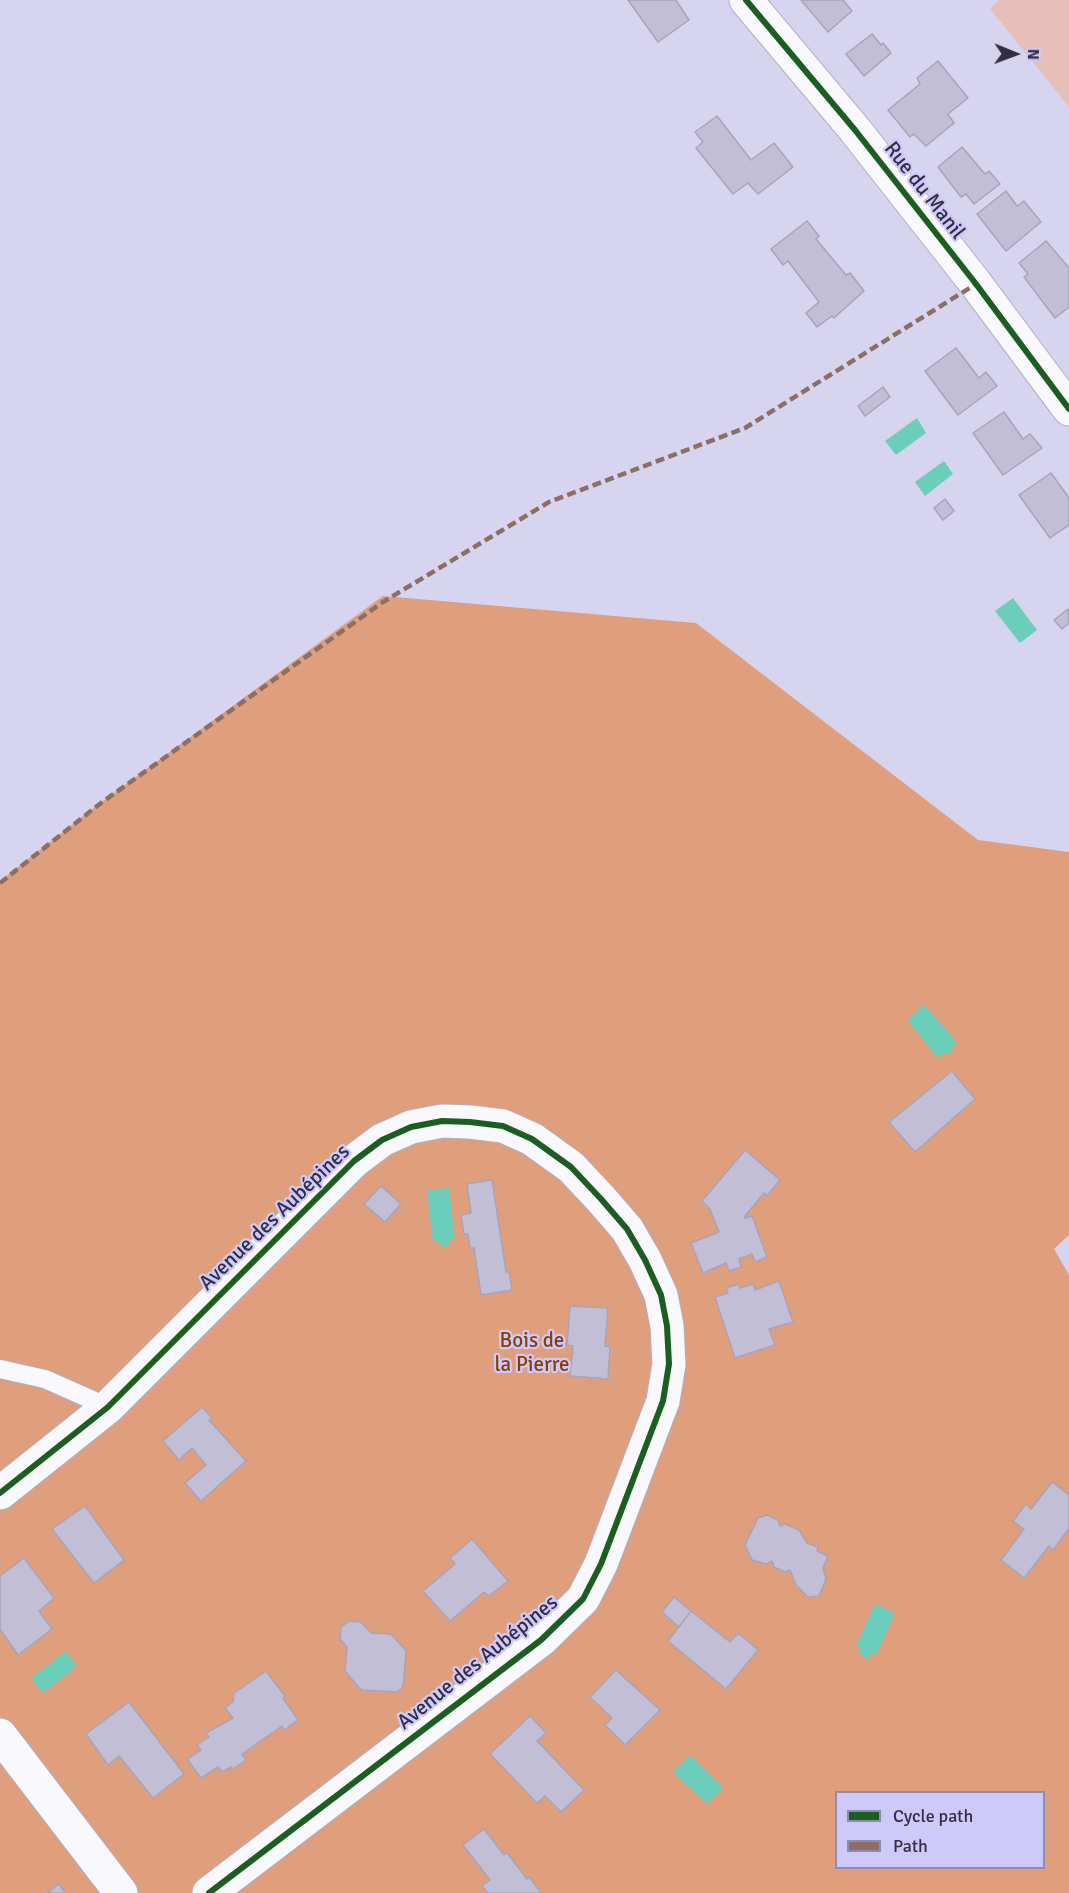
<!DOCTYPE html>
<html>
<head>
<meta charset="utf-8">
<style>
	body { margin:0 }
	#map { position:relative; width:1069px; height:1893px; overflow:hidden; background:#d7d4ef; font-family:Signika,sans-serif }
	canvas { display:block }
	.legend { position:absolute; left:835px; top:1791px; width:210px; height:78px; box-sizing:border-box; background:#cfc9fa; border:2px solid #908bb2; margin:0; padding:8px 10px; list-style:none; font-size:18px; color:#312e45 }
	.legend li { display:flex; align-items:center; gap:12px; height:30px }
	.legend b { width:30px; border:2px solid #908bb2 }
	.north { position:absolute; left:985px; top:24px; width:60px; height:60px; -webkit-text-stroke:4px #cfc9fa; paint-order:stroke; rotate:91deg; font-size:16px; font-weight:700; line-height:24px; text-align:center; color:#312e45 }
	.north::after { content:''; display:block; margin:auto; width:21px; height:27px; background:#312e45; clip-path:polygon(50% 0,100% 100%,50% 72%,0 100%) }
</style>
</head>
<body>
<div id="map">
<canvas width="1069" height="1893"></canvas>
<ul class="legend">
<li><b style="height:8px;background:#1b5e20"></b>Cycle path</li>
<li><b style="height:8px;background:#8d6e63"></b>Path</li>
</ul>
<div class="north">N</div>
</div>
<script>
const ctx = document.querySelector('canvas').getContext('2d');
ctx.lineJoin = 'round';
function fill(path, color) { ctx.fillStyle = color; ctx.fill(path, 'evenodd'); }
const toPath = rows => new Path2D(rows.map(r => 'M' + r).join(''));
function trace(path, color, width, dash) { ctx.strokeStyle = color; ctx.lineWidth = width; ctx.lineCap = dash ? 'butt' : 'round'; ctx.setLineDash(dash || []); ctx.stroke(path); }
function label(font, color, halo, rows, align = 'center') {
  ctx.font = font + ' Signika,sans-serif'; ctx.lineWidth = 4.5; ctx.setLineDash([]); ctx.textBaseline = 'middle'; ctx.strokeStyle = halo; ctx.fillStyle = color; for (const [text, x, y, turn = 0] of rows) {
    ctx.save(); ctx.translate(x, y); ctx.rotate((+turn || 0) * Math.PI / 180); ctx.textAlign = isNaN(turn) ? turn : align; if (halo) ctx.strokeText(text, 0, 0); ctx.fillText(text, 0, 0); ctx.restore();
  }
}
const green = toPath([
	[999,0,1069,0,1069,107,990,9]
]);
const forest = toPath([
	[383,596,696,623,978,840,1069,852,1069,1235,1054,1249,1069,1275,1069,1893,0,1893,0,881,96,806],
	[836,1792,1044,1792,1044,1868,836,1868]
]);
const water = toPath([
	[917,418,926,433,896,455,885,441],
	[944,461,953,474,925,496,915,482],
	[1013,598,1037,630,1020,643,995,611],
	[924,1005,957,1042,953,1046,951,1053,944,1053,938,1058,907,1020],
	[449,1188,455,1239,449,1240,450,1246,441,1247,440,1241,433,1242,427,1190],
	[875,1604,895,1613,876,1655,871,1653,869,1659,859,1654,861,1649,856,1646],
	[66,1651,77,1666,43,1693,31,1678],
	[690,1755,723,1788,707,1804,673,1772]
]);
const building = toPath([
	[628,0,676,0,689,20,658,42,628,0],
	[801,0,843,0,852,11,828,32,801,0],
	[872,34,881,45,883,43,891,53,864,76,846,54,872,34],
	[938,61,968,98,948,114,954,123,926,146,914,134,910,137,888,110,920,84,917,78,938,61],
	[717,116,751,160,774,143,793,167,758,194,748,183,733,194,696,148,703,142,695,132,717,116],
	[962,147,985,174,989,171,1000,184,974,204,966,194,961,197,938,167,962,147],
	[1006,191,1017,206,1024,201,1041,222,1006,251,977,214,1006,191],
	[807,221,819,236,816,239,846,275,850,273,864,291,834,318,832,316,817,327,806,313,819,302,788,261,783,265,771,249,807,221],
	[1046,241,1069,268,1069,307,1055,318,1024,277,1028,274,1019,263,1046,241],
	[956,348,979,378,986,372,997,386,958,415,925,371,956,348],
	[883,387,890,397,865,416,858,406,883,387],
	[1004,412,1023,439,1030,434,1042,448,1003,475,973,433,1004,412],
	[1051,473,1069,498,1069,525,1050,538,1019,495,1051,473],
	[945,499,954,511,943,520,934,508,945,499],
	[1068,609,1069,623,1062,629,1054,620,1068,609],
	[952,1071,975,1099,915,1152,889,1122,952,1071],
	[745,1150,780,1180,767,1196,764,1193,745,1216,745,1218,752,1216,767,1257,755,1262,752,1254,739,1259,741,1267,729,1271,726,1263,703,1273,691,1243,719,1232,710,1209,702,1201,745,1150],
	[492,1180,506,1272,509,1272,512,1290,481,1295,474,1248,470,1248,468,1234,464,1234,461,1215,471,1213,467,1184,492,1180],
	[381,1186,401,1204,385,1222,364,1204,381,1186],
	[779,1281,793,1322,769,1329,775,1345,735,1358,715,1297,728,1293,726,1288,739,1284,740,1288,753,1284,755,1290,779,1281],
	[570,1306,608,1308,605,1346,610,1347,608,1379,570,1376,573,1346,567,1345,570,1306],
	[202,1407,212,1418,209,1420,246,1461,201,1501,185,1483,206,1465,192,1448,179,1460,163,1441,202,1407],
	[1052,1482,1069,1495,1069,1528,1053,1550,1049,1546,1024,1578,1001,1560,1024,1529,1013,1521,1026,1504,1031,1509,1052,1482],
	[85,1506,124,1560,94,1583,52,1529,85,1506],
	[767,1515,778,1520,780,1526,785,1524,799,1530,807,1543,818,1547,817,1551,828,1556,823,1568,826,1579,819,1596,808,1597,796,1585,790,1570,785,1572,774,1567,772,1561,766,1564,752,1560,745,1545,758,1518,767,1515],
	[472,1539,508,1581,489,1596,484,1592,450,1621,423,1591,455,1564,450,1558,472,1539],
	[24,1558,54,1598,39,1611,52,1629,18,1655,0,1629,0,1576,24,1558],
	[674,1597,691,1611,679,1627,662,1612,674,1597],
	[691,1611,730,1642,738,1633,758,1650,726,1689,668,1641,691,1611],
	[349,1621,361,1622,371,1633,391,1634,406,1651,403,1687,397,1692,361,1690,345,1671,347,1647,340,1639,341,1627,349,1621],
	[616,1670,660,1710,625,1745,605,1725,612,1718,590,1697,616,1670],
	[266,1671,285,1696,283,1698,298,1720,284,1730,282,1726,242,1754,246,1760,233,1769,231,1767,222,1772,218,1767,201,1778,187,1759,201,1750,197,1745,209,1737,206,1733,233,1718,225,1708,233,1702,234,1693,266,1671],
	[129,1702,184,1774,153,1798,119,1756,108,1765,86,1734,129,1702],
	[530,1716,546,1733,537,1741,584,1790,561,1812,545,1796,537,1803,490,1754,530,1716],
	[484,1829,504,1855,507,1853,527,1879,529,1877,541,1893,488,1893,482,1886,490,1880,463,1845,484,1829],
	[59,1884,65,1893,47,1893,59,1884]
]);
const service = toPath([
	[0,1369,45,1379,108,1407]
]);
const minor = toPath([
	[746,0,855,130,976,284,1069,409],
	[0,1493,108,1407,354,1161,382,1140,411,1127,442,1121,470,1122,503,1126,532,1139,571,1167,601,1199,627,1229,645,1260,661,1295,667,1326,669,1364,663,1401,601,1564,583,1599,541,1640,209,1893],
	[0,1735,121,1893]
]);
const quiet = toPath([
	[0,883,101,803,383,602,549,502,745,428,976,284]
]);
const cycleway = toPath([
	[746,0,855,130,976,284,1069,409],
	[0,1493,108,1407,354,1161,382,1140,411,1127,442,1121,470,1122,503,1126,532,1139,571,1167,601,1199,627,1229,645,1260,661,1295,667,1326,669,1364,663,1401,601,1564,583,1599,541,1640,209,1893]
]);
const streetNames = [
	["Rue du Manil",924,191,52],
	["Avenue des Aubépines",275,1218,-44],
	["Avenue des Aubépines",478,1663,-39]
];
const parkNames = [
	["Bois de",532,1341],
	["la Pierre",532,1365]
];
fill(green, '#e6c0b8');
fill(forest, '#df9e7c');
fill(water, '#6acebb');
fill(building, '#c1bed6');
trace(building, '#a7a4ba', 1.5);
trace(service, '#b1afc5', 20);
trace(minor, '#b1afc5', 35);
trace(service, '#f9f9fd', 18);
trace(minor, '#f9f9fd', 33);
trace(quiet, '#8d6e63', 4.5, [9, 4.5]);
trace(cycleway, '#1b5e20', 6);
label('21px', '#312e45', '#cfc9fa', streetNames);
label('21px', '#883e03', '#cfc9fa', parkNames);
</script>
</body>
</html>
